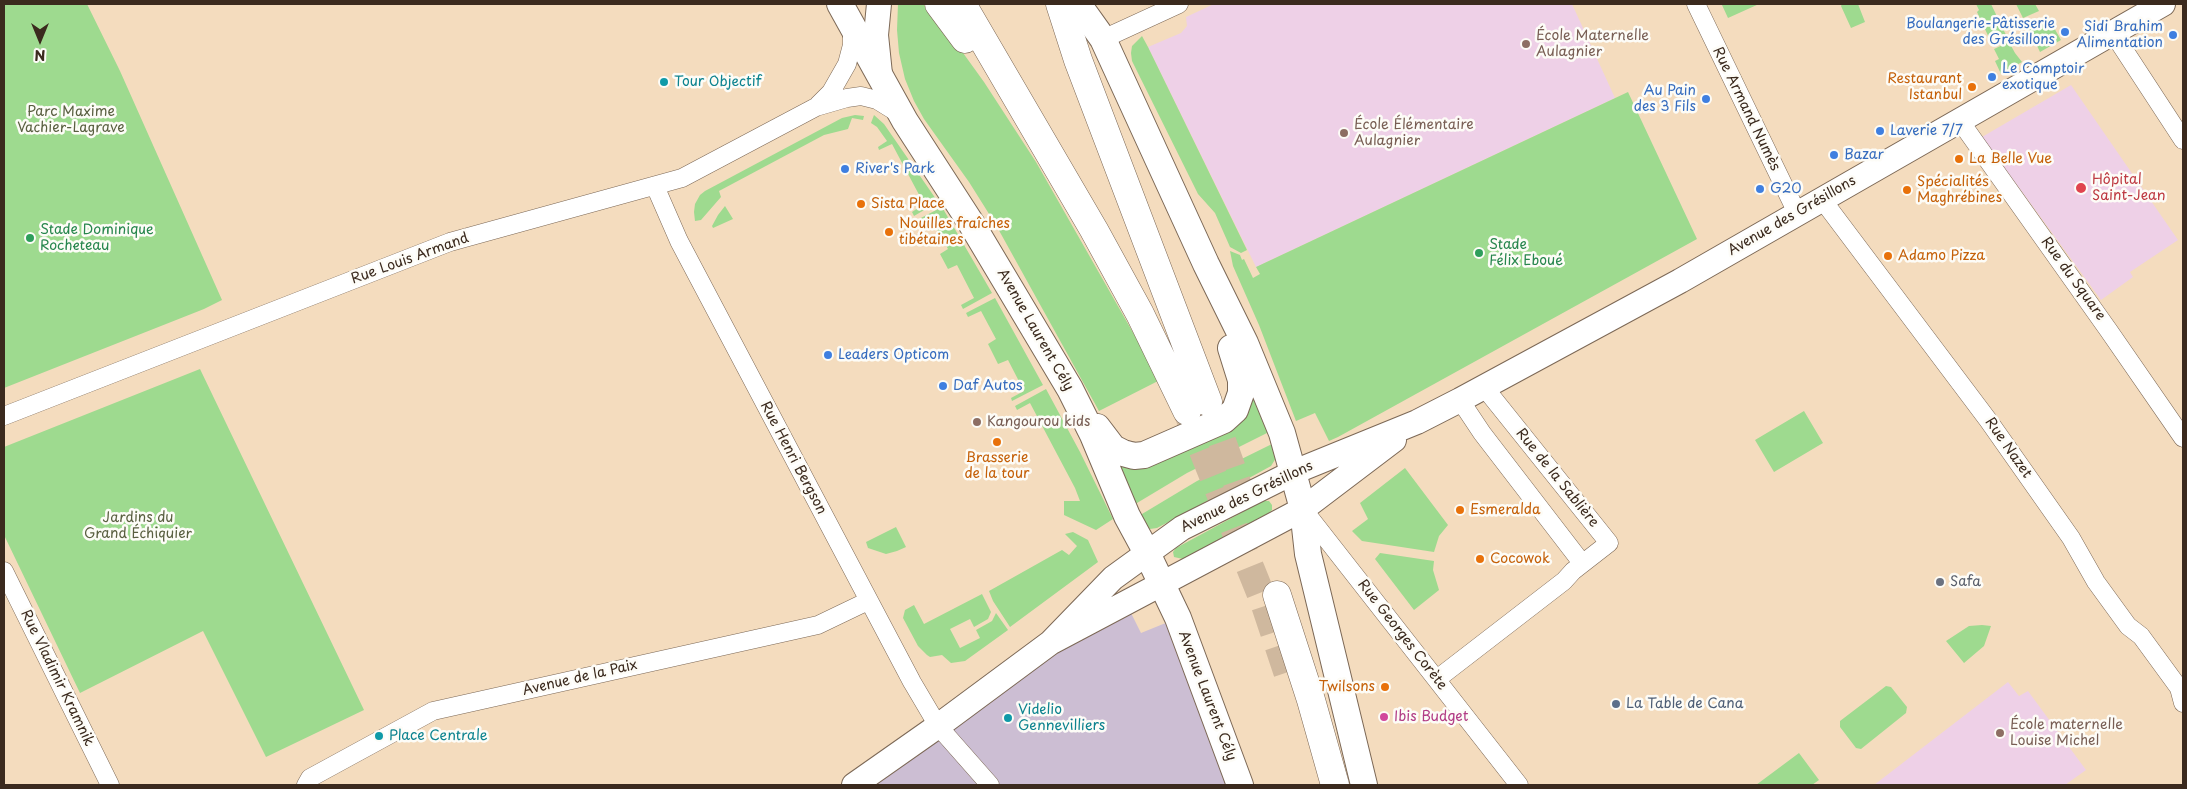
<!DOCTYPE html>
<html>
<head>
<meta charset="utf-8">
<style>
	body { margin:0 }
	#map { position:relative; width:2187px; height:789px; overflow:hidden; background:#f4dcbe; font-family:"Playpen Sans",sans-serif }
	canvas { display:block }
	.frame { position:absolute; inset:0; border:5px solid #3b2a1e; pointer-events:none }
	.north { position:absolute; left:15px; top:15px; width:50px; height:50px; -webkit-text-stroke:4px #fdfcf7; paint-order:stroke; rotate:180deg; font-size:14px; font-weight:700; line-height:20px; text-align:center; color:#3b2a1e }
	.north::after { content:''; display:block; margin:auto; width:18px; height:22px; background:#3b2a1e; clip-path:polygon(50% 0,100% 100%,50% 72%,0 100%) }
</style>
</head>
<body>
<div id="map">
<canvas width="2187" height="789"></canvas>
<div class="frame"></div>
<div class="north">N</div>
</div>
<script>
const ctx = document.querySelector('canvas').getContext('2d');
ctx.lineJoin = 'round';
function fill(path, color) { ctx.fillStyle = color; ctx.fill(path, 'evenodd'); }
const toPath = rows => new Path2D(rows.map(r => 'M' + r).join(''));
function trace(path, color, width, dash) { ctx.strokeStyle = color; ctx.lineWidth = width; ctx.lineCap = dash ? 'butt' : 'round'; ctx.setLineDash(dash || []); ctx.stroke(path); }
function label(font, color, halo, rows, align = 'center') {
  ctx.font = font + ' "Playpen Sans",sans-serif'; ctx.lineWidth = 5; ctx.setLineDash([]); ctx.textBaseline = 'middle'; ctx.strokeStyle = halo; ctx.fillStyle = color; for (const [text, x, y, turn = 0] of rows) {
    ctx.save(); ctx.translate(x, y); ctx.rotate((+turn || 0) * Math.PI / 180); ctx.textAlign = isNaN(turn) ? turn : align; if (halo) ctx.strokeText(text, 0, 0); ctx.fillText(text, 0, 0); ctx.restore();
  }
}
const built = toPath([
	[1214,4,1572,4,1615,98,1256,267,1148,47,1181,33,1187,26,1186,17],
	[2071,85,2178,240,2130,272,2133,277,2101,300,1982,137],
	[2008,682,2019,696,2028,691,2086,770,2065,785,1874,785]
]);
const industrial = toPath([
	[1126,603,1141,633,1178,618,1235,785,854,785]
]);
const green = toPath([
	[4,4,87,4,120,71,222,300,204,309,4,388],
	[898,4,923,4,953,39,984,82,1036,162,1160,380,1099,411,996,225,969,182,924,119,914,101,905,79,899,53,897,30],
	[1724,4,1759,4,1728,18,1722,5],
	[1842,4,1858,4,1865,22,1851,28,1841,6],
	[1976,4,1991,4,2006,35,1991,42,1977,12,1979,10],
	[2016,4,2035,4,2039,11,2023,18],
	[2042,18,2047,28,2053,26,2061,40,2040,52,2027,25],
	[1142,36,1148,47,1247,250,1241,253,1230,247,1215,213,1198,194,1132,61,1131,53,1132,46],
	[2009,42,2015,53,2022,62,2001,74,1995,61,1999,59,1994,49],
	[1628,92,1697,239,1338,437,1329,441,1315,413,1296,421,1259,325,1233,266,1230,251,1240,255,1242,260,1244,259,1253,278,1260,274,1256,267],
	[855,115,864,116,863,120,852,118,848,129,824,135,719,191,721,197,701,220,695,221,694,212,695,204,700,195,705,191,842,118],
	[874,115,884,124,938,202,914,216,912,212,924,204,892,144,879,150,878,147,887,141,877,127,871,123],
	[725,206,733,219,713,228,712,226,718,215],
	[942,207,992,293,963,309,961,305,974,298,957,265,948,269,940,254,948,249,931,218,919,224,917,220],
	[995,298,1043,385,1012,401,1011,398,1024,391,1008,360,998,364,988,344,996,339,981,311,968,317,966,313],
	[200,369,364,710,266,757,203,631,80,693,4,535,4,447],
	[1046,389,1080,452,1113,519,1096,530,1064,515,1064,501,1080,501,1075,488,1030,403,1017,410,1015,406],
	[1250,389,1271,431,1187,473,1132,506,1113,462,1127,464],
	[1804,411,1823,443,1774,472,1755,440],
	[1274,443,1276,458,1271,466,1176,518,1157,528,1150,529,1146,528,1137,517,1197,481],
	[1405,468,1448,525,1439,536,1434,552,1362,541,1352,531,1368,519,1360,503],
	[1263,501,1269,501,1272,505,1272,510,1269,513,1183,559,1174,557,1173,552,1176,548],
	[896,527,906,547,897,551,886,554,868,548,866,542],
	[1073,532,1088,540,1098,562,1010,627,993,601,989,591,1062,550,1069,555,1077,546,1065,534],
	[1380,553,1434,561,1433,570,1439,590,1414,610,1375,559],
	[982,594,991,612,988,619,974,627,970,619,950,629,960,648,980,638,976,630,992,621,996,613,1008,630,965,661,951,663,942,655,930,657,927,655,918,646,903,618,905,610,914,605,924,624],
	[1982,625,1991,626,1984,646,1964,663,1946,641,1969,626],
	[1886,686,1891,687,1907,707,1906,713,1861,749,1856,748,1840,727,1840,721],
	[1799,753,1819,780,1812,785,1756,785]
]);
const highwayTunnel = toPath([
	[1208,402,1250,519],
	[1187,411,1264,602,1291,683]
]);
const street = toPath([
	[1696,4,1797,213],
	[2113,33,2183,140],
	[1103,39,1179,4],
	[818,105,831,92,847,64,852,45,852,27],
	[1960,121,2109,331,2183,438],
	[655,186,679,241,912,682,938,726,990,785],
	[1821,198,1988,420,2071,538,2096,582,2128,626,2141,636,2179,688,2183,703],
	[1460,400,1482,433,1582,563],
	[4,416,450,242,682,178,816,107,847,98,861,96,877,100,898,113],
	[1303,509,1519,785],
	[4,571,110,785],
	[1437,679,1564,581,1573,571,1609,543,1484,387],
	[306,785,310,778,433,711,818,625,868,601]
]);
const secondary = toPath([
	[879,4,876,35,880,74],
	[1050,643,1113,578,1182,528,1294,472,1417,422,1460,400,1680,281,2163,4],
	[854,785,938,726,1050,643,1303,509,1394,440]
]);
const primary = toPath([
	[840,4,905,121,971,223,1070,389,1093,435,1127,516,1147,553,1178,618,1240,785],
	[1078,4,1103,39,1206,264,1245,343,1282,433,1303,509,1308,554,1364,785],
	[1097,427,1113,448,1123,453,1134,456,1144,455,1224,420,1235,410,1241,393,1241,380,1231,348]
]);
const highway = toPath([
	[939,4,965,39],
	[962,4,1094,230,1140,314,1187,411],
	[1060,4,1078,60,1208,402],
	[1277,595,1311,700,1335,785]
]);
const markers = [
	[2065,32,5,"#3f7fe0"],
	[2173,35,5,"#3f7fe0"],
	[1526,44,5,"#8d6e63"],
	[1992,77,5,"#3f7fe0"],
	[664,82,5,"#0f9aa8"],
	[1972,87,5,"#e8710a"],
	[1706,99,5,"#3f7fe0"],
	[1880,131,5,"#3f7fe0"],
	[1344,133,5,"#8d6e63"],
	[1834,155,5,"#3f7fe0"],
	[1959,159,5,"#e8710a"],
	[845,169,5,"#3f7fe0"],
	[2081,188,6,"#e0444e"],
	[1760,189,5,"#3f7fe0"],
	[1907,190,5,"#e8710a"],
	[861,204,5,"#e8710a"],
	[889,232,5,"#e8710a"],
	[30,238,5,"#2e9e5b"],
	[1479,253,5,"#2e9e5b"],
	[1888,256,5,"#e8710a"],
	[828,355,5,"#3f7fe0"],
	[943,386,5,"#3f7fe0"],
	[977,422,5,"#8d6e63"],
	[997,442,5,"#e8710a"],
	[1460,510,5,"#e8710a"],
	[1480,559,5,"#e8710a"],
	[1940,582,5,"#6b7280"],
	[1385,687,5,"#e8710a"],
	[1616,704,5,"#5c6f8a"],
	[1384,717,5,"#d1479c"],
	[1008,718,5,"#0f9aa8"],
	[2000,733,5,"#8d6e63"],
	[379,736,5,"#0f9aa8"]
];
const shopNames = [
	["Boulangerie-Pâtisserie",2055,24,"right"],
	["des Grésillons",2055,40,"right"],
	["Sidi Brahim",2163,27,"right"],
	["Alimentation",2163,43,"right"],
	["Le Comptoir",2002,69],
	["exotique",2002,85],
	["Au Pain",1696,91,"right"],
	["des 3 Fils",1696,107,"right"],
	["Laverie 7/7",1890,131],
	["Bazar",1844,155],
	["River's Park",855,169],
	["G20",1770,189],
	["Leaders Opticom",838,355],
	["Daf Autos",953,386]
];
const educationNames = [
	["École Maternelle",1536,36],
	["Aulagnier",1536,52],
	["École Élémentaire",1354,125],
	["Aulagnier",1354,141],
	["Kangourou kids",987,422],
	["École maternelle",2010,725],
	["Louise Michel",2010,741]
];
const foodNames = [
	["Restaurant",1962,79,"right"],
	["Istanbul",1962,95,"right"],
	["La Belle Vue",1969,159],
	["Spécialités",1917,182],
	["Maghrébines",1917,198],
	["Sista Place",871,204],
	["Nouilles fraîches",899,224],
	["tibétaines",899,240],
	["Adamo Pizza",1898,256],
	["Brasserie",997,458,"center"],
	["de la tour",997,474,"center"],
	["Esmeralda",1470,510],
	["Cocowok",1490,559],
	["Twilsons",1375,687,"right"]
];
const cultureNames = [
	["Tour Objectif",674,82],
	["Videlio",1018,710],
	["Gennevilliers",1018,726],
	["Place Centrale",389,736]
];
const streetNames = [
	["Rue Armand Numès",1746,109,64],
	["Avenue des Grésillons",1792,216,-30],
	["Rue Louis Armand",410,259,-20],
	["Rue du Square",2073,279,54],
	["Avenue Laurent Cély",1035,330,60],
	["Rue Nazet",2008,448,55],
	["Rue Henri Bergson",793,458,62],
	["Rue de la Sablière",1557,478,51],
	["Avenue des Grésillons",1247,497,-26],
	["Rue Georges Corète",1402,635,52],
	["Rue Vladimir Kramnik",57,678,64],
	["Avenue de la Paix",580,678,-13],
	["Avenue Laurent Cély",1207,696,69]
];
const parkNames = [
	["Parc Maxime",71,112],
	["Vachier-Lagrave",71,128],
	["Jardins du",138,518],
	["Grand Échiquier",138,534]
];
const healthNames = [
	["Hôpital",2092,180],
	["Saint-Jean",2092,196]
];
const leisureNames = [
	["Stade Dominique",40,230],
	["Rocheteau",40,246],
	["Stade",1489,245],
	["Félix Eboué",1489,261]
];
const worshipNames = [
	["Safa",1950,582]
];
const serviceNames = [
	["La Table de Cana",1626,704]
];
const hotelNames = [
	["Ibis Budget",1394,717]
];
fill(built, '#eed0e7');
fill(industrial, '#ccbed3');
fill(green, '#9eda8f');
trace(highwayTunnel, '#cfb89e', 28, [28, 14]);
trace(street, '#7c6856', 19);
trace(secondary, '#7c6856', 26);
trace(primary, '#7c6856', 28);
trace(highway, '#7c6856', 29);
trace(street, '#fff', 18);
trace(secondary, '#fff', 24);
trace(primary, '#fff', 26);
trace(highway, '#fff', 28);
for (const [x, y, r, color] of markers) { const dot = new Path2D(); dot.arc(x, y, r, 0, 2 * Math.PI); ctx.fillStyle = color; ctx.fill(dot); trace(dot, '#fdfcf7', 2); }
label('14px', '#366cbe', '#fdfcf7', shopNames, 'left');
label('14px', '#785e54', '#fdfcf7', educationNames, 'left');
label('14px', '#c56008', '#fdfcf7', foodNames, 'left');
label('14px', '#0d838f', '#fdfcf7', cultureNames, 'left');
label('14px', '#3b2a1e', '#fdfcf7', streetNames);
label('14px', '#595f40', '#fdfcf7', parkNames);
label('14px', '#be3a42', '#fdfcf7', healthNames, 'left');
label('14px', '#27864d', '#fdfcf7', leisureNames, 'left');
label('14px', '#5b616d', '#fdfcf7', worshipNames, 'left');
label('14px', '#4e5e75', '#fdfcf7', serviceNames, 'left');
label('14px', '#b23c85', '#fdfcf7', hotelNames, 'left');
</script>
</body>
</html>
